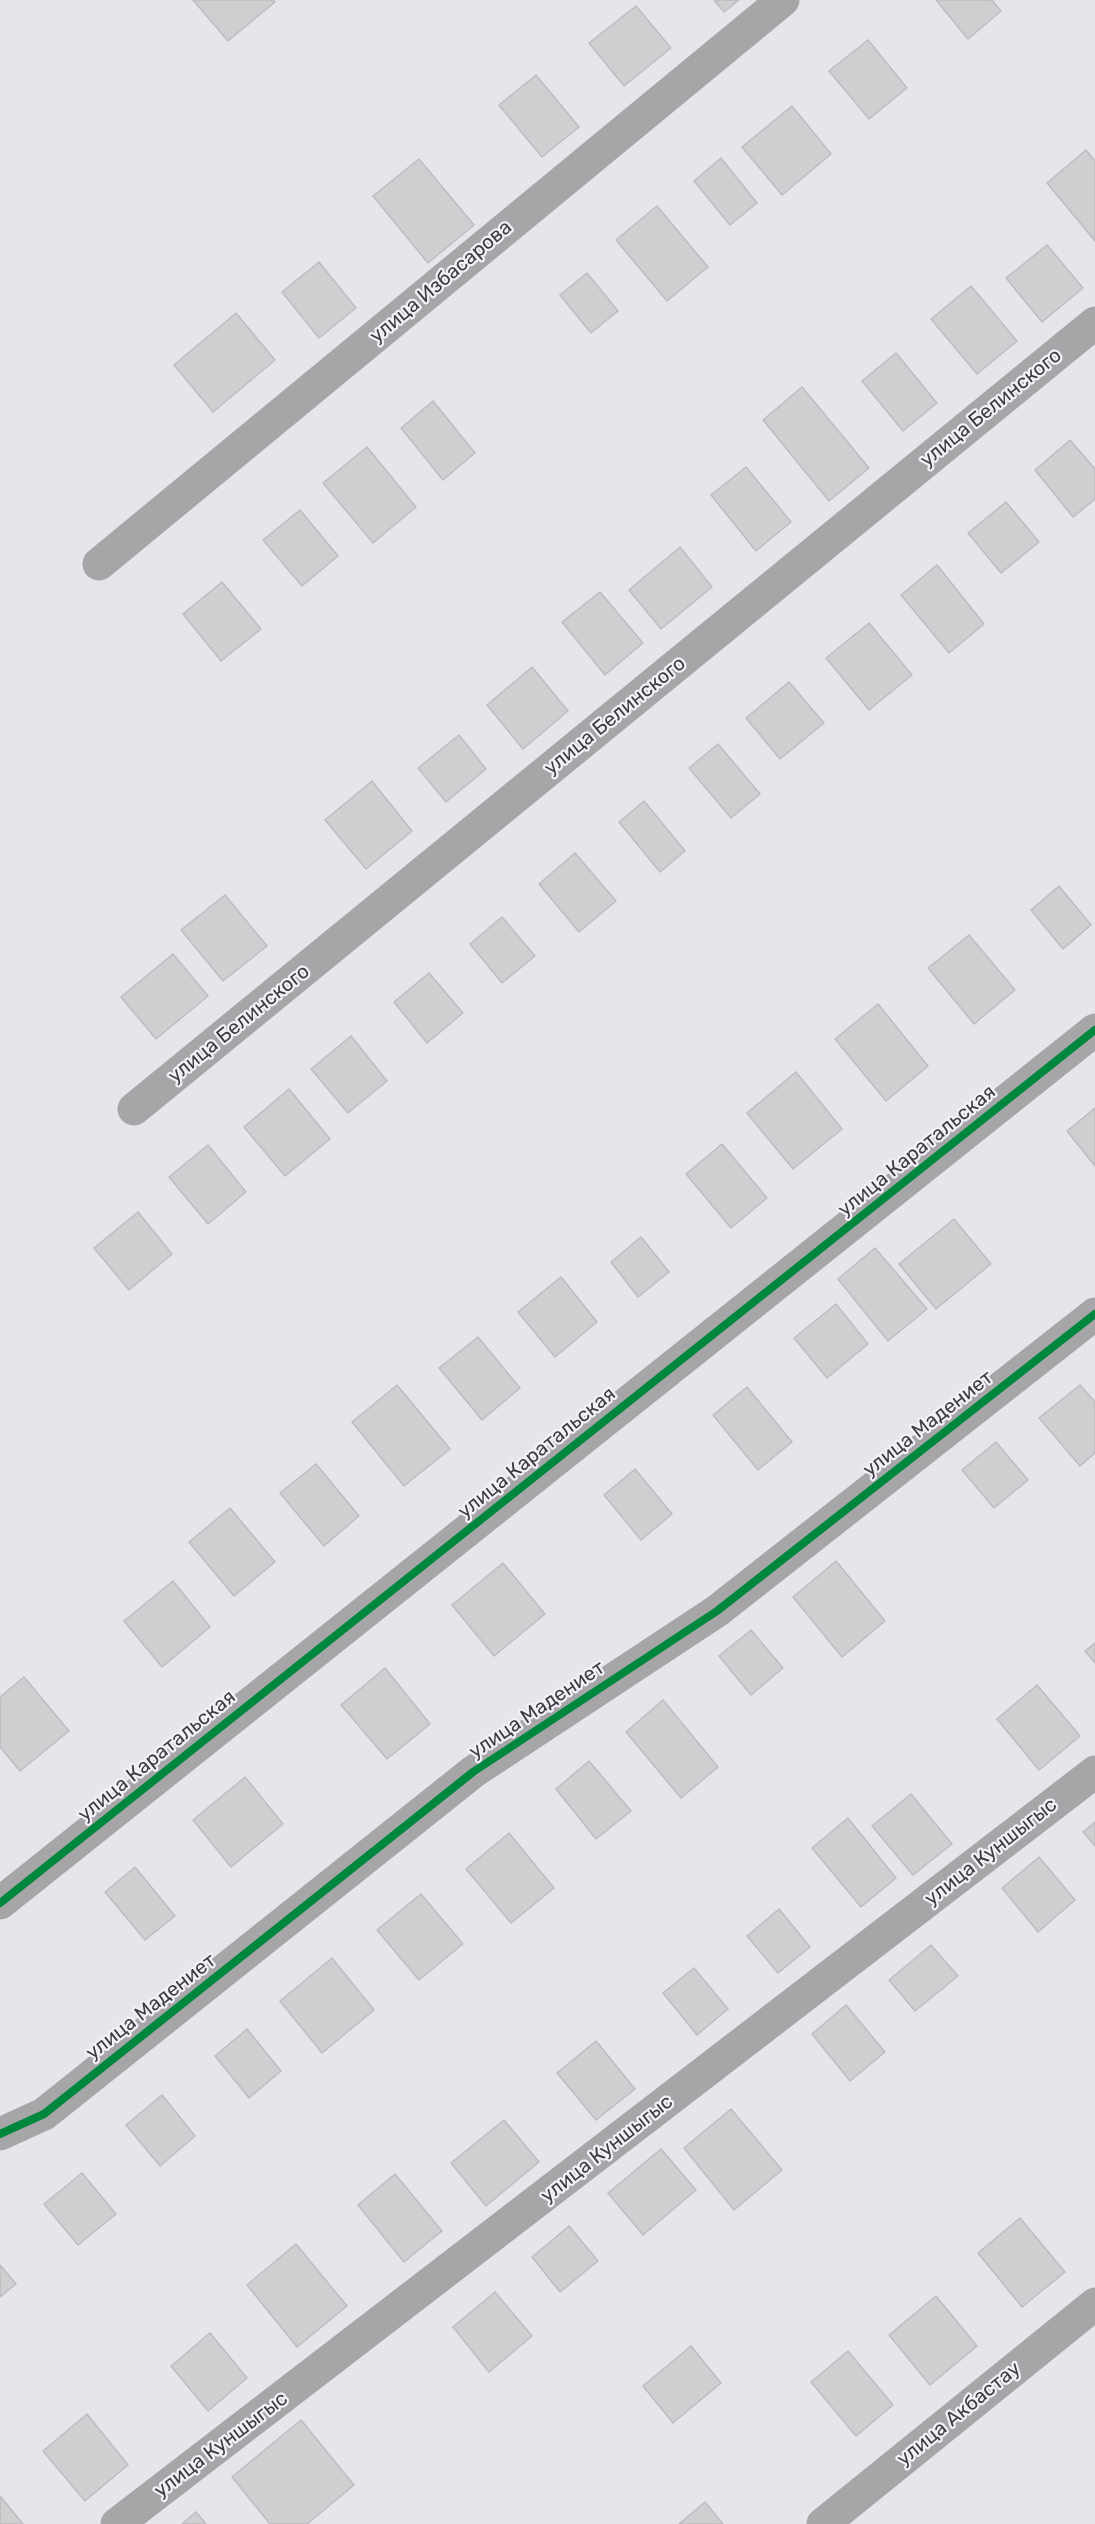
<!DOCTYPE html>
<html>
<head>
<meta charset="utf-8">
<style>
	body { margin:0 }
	canvas { display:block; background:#e7e5ea }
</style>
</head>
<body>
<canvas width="1095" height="2524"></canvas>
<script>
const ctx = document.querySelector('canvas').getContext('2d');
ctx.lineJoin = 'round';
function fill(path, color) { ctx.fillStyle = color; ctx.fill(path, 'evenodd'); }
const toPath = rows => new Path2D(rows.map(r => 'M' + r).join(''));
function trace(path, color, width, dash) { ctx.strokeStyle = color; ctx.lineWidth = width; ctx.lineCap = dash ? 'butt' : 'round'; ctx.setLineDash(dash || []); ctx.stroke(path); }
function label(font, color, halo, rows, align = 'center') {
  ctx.font = font + ' Rubik,sans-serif'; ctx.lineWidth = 4.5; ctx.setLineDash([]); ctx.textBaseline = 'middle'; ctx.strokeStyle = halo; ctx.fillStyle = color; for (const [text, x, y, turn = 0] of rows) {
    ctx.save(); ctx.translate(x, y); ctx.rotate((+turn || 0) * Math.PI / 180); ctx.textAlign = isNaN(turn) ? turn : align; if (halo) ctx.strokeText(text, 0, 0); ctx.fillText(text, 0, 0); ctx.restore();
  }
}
const building = toPath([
	[193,0,273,0,275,2,228,41,193,0],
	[714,0,739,0,724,12,714,0],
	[936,0,992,0,1001,11,968,39,936,0],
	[636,6,671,48,624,86,589,43,636,6],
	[868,40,907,88,869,119,829,71,868,40],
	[536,75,579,127,542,157,499,105,536,75],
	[792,106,831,154,782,195,742,147,792,106],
	[1086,150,1095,161,1095,241,1047,183,1086,150],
	[721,158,757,203,730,225,694,181,721,158],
	[419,159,474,225,428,263,373,196,419,159],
	[657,206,708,267,667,301,616,240,657,206],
	[1047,245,1083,288,1042,322,1006,278,1047,245],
	[319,262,356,308,319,338,282,292,319,262],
	[587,273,618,311,591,333,560,295,587,273],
	[971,286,1017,341,977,374,931,319,971,286],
	[236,313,275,360,213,412,174,365,236,313],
	[896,353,937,403,903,431,862,381,896,353],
	[802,387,869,468,829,501,763,420,802,387],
	[433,401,475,453,443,480,401,428,433,401],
	[1070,440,1095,469,1095,499,1073,517,1035,470,1070,440],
	[367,447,416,507,373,543,323,483,367,447],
	[746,467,791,522,756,551,711,495,746,467],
	[1006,502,1039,542,1001,573,968,533,1006,502],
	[300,510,338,556,302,586,263,540,300,510],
	[680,547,712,587,661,629,629,590,680,547],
	[937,565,984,624,949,653,901,595,937,565],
	[222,582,261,629,221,661,183,614,222,582],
	[600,592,643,643,605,675,562,622,600,592],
	[869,623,912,675,869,710,826,658,869,623],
	[532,667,568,711,523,749,487,705,532,667],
	[789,682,824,723,780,759,746,718,789,682],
	[459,735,486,769,446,802,418,768,459,735],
	[718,744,760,794,731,818,689,768,718,744],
	[372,781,412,831,366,869,325,820,372,781],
	[644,801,685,851,660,872,619,822,644,801],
	[575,853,616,901,579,932,539,884,575,853],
	[1059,886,1091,925,1063,949,1031,910,1059,886],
	[225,895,267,946,223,981,181,930,225,895],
	[502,917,535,956,502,983,470,944,502,917],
	[969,935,1015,990,974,1024,928,968,969,935],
	[173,954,208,996,156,1039,121,997,173,954],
	[429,973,463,1013,427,1043,394,1002,429,973],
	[878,1004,928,1066,886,1101,835,1039,878,1004],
	[351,1036,387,1081,348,1113,311,1069,351,1036],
	[796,1072,842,1129,793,1169,747,1113,796,1072],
	[289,1089,330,1139,285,1176,244,1127,289,1089],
	[1095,1108,1095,1166,1067,1131,1095,1108],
	[722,1144,767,1198,731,1228,686,1174,722,1144],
	[208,1145,246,1192,208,1224,169,1177,208,1145],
	[138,1212,172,1254,129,1290,94,1248,138,1212],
	[954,1219,991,1264,936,1309,899,1264,954,1219],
	[641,1237,669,1272,638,1297,611,1262,641,1237],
	[875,1248,927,1309,888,1341,838,1279,875,1248],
	[561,1277,597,1322,555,1357,518,1312,561,1277],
	[836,1304,868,1344,827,1378,794,1338,836,1304],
	[478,1337,520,1388,482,1420,439,1368,478,1337],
	[397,1385,450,1449,404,1486,352,1422,397,1385],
	[1080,1385,1095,1402,1095,1453,1080,1466,1039,1418,1080,1385],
	[747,1387,792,1442,758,1470,713,1415,747,1387],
	[996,1442,1028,1480,994,1508,962,1470,996,1442],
	[316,1464,359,1516,324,1546,280,1493,316,1464],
	[635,1469,672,1514,641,1540,604,1495,635,1469],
	[230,1508,275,1562,234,1596,189,1542,230,1508],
	[836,1561,885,1621,842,1657,793,1597,836,1561],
	[503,1563,545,1614,494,1656,452,1605,503,1563],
	[173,1581,210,1627,162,1667,124,1621,173,1581],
	[751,1630,783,1668,751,1695,719,1656,751,1630],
	[1095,1643,1095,1663,1085,1651,1095,1643],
	[385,1668,430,1724,387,1759,341,1705,385,1668],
	[24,1677,69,1731,20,1771,0,1747,0,1697,24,1677],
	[1037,1685,1080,1736,1039,1770,997,1719,1037,1685],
	[663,1700,718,1767,681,1798,626,1732,663,1700],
	[589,1761,631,1811,596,1839,556,1789,589,1761],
	[245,1777,283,1824,231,1867,193,1820,245,1777],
	[911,1794,952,1844,913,1875,872,1826,911,1794],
	[848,1818,896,1878,861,1907,812,1848,848,1818],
	[1095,1822,1095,1846,1083,1832,1095,1822],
	[509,1833,554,1888,511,1923,466,1869,509,1833],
	[1039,1857,1075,1900,1038,1932,1002,1888,1039,1857],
	[135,1867,175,1916,145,1940,105,1892,135,1867],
	[421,1894,463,1944,419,1980,377,1930,421,1894],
	[779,1909,810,1947,778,1973,747,1936,779,1909],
	[931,1945,958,1976,915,2011,889,1980,931,1945],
	[332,1958,374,2010,322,2053,280,2001,332,1958],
	[694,1968,728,2009,697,2035,663,1993,694,1968],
	[846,2005,885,2052,850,2081,812,2034,846,2005],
	[247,2029,281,2071,249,2098,215,2056,247,2029],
	[596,2041,635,2089,596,2120,557,2073,596,2041],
	[162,2095,195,2136,160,2166,126,2125,162,2095],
	[731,2109,782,2170,734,2210,684,2148,731,2109],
	[504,2120,539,2162,486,2206,451,2163,504,2120],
	[661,2149,696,2190,643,2235,608,2193,661,2149],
	[82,2173,116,2214,78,2245,44,2204,82,2173],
	[395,2174,442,2231,404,2262,358,2205,395,2174],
	[1020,2218,1065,2272,1022,2307,978,2253,1020,2218],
	[569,2226,598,2261,560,2292,532,2257,569,2226],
	[296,2244,347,2306,297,2347,247,2285,296,2244],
	[0,2265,16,2284,0,2297,0,2265],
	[495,2292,532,2336,489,2372,453,2327,495,2292],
	[936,2296,977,2346,930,2385,889,2335,936,2296],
	[210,2333,247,2378,208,2411,171,2366,210,2333],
	[691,2346,721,2383,673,2423,643,2386,691,2346],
	[848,2351,893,2405,856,2436,811,2382,848,2351],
	[87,2414,128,2465,85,2501,43,2451,87,2414],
	[301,2420,354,2485,307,2524,270,2524,232,2477,301,2420],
	[0,2496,23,2524,0,2524,0,2496],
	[705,2502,723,2524,679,2524,705,2502],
	[196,2512,206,2524,182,2524,196,2512]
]);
const minor = toPath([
	[99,564,783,0],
	[134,1109,1095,323],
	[0,1903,1095,1030],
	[0,2134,44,2114,473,1772,717,1611,1095,1314],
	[117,2524,1095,1772],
	[823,2524,1095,2304]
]);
const cycleway = toPath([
	[0,1903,1095,1030],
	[0,2134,44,2114,473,1772,717,1611,1095,1314]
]);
const streetNames = [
	["улица Избасарова",441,282,-40],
	["улица Белинского",991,408,-39],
	["улица Белинского",615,716,-39],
	["улица Белинского",239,1024,-39],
	["улица Каратальская",917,1151,-39],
	["улица Мадениет",928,1424,-38],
	["улица Каратальская",537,1453,-39],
	["улица Мадениет",537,1710,-34],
	["улица Каратальская",157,1756,-39],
	["улица Куншыгыс",991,1852,-38],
	["улица Мадениет",151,2007,-38],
	["улица Куншыгыс",607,2149,-38],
	["улица Акбастау",959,2414,-39],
	["улица Куншыгыс",221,2445,-37]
];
fill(building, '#d1ced2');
trace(building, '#bebcc0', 1.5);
trace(minor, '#a6a6a8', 33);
trace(cycleway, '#00873e', 8);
label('20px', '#3e3c40', '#f4f0f9', streetNames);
</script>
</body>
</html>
